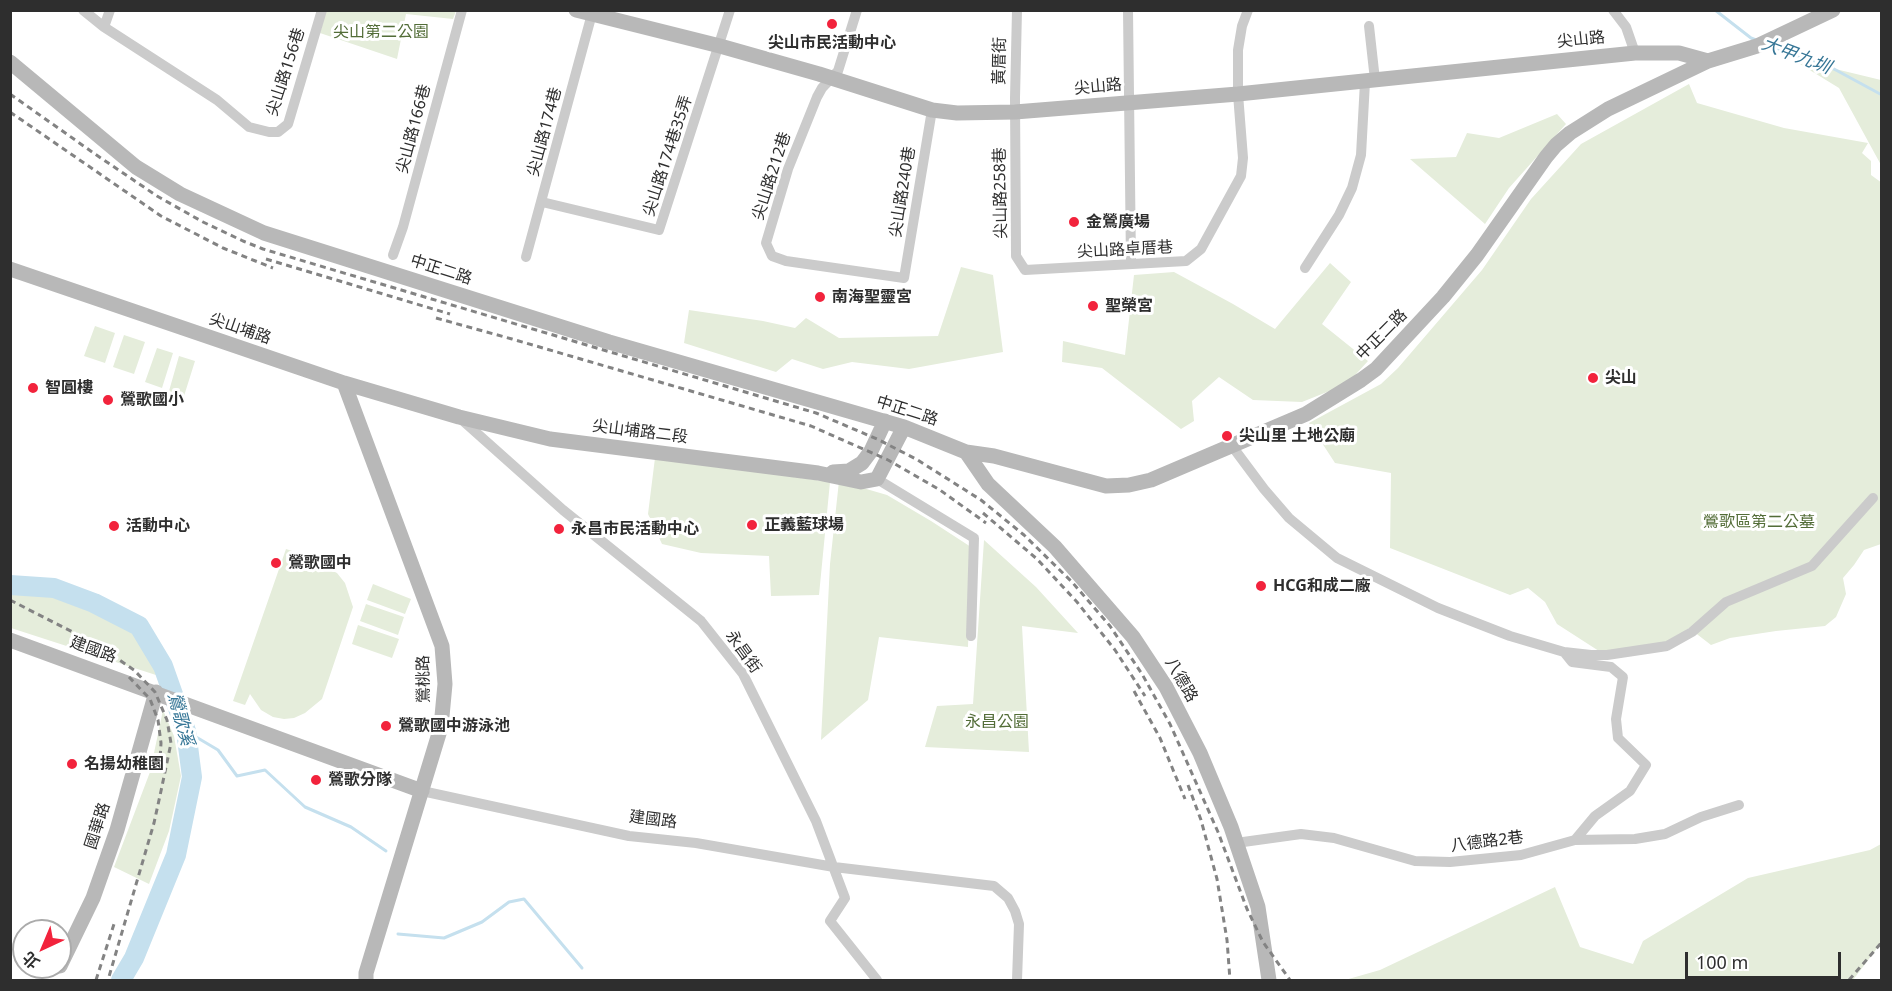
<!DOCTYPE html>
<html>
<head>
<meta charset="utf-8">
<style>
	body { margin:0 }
	#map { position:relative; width:1892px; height:991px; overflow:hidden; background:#fff; font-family:"Noto Sans","Noto Sans TC",sans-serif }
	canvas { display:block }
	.frame { position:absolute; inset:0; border:12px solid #2e2e2e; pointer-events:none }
	.north { position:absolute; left:12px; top:919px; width:60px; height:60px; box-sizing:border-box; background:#fff; border:2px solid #ababab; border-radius:50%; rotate:224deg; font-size:16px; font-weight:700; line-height:24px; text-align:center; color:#2e2e2e }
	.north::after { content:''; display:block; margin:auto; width:21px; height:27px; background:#f2233c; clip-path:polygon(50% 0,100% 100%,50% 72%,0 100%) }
	.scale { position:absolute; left:1685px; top:952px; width:156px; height:27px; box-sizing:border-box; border:3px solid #2e2e2e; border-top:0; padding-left:8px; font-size:18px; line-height:21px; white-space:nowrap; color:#2e2e2e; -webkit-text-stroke:4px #fff; paint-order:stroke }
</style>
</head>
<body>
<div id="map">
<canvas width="1892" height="991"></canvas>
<div class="frame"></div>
<div class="north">北</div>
<div class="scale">100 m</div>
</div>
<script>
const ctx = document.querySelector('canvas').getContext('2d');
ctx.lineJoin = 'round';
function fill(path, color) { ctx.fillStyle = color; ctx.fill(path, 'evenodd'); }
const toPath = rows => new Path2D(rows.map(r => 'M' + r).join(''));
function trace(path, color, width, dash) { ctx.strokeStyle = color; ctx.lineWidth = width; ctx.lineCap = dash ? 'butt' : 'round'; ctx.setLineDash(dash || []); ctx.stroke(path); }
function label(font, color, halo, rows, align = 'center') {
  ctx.font = font + ' "Noto Sans","Noto Sans TC",sans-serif'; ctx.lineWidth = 6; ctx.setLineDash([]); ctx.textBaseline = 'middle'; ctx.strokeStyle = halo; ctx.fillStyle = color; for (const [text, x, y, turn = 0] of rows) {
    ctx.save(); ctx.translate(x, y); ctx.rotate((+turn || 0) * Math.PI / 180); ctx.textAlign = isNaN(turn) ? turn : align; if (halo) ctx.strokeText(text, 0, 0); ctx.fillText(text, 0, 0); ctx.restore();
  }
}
const green = toPath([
	[326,11,456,11,453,19,406,14,397,59,320,33],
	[1790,58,1881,80,1881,165,1839,88],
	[1689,84,1697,103,1784,128,1868,143,1862,153,1871,161,1871,175,1882,183,1881,544,1864,550,1854,565,1843,578,1846,594,1836,617,1825,626,1776,631,1730,638,1711,645,1689,628,1677,637,1651,648,1602,653,1557,624,1545,602,1528,588,1510,595,1390,548,1391,473,1335,463,1309,423,1381,384,1398,368,1482,270,1531,199,1581,144],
	[1557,114,1566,124,1509,188,1485,224,1410,159,1456,157,1467,133,1499,138],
	[1330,263,1351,282,1322,324,1368,361,1347,384,1302,402,1253,400,1219,377,1192,401,1194,421,1181,429,1102,368,1062,362,1063,341,1125,355,1134,275,1174,272,1233,304,1275,329],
	[961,267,993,275,1003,352,909,369,852,362,823,369,792,359,776,372,684,343,689,310,763,321,795,328,806,318,839,338,938,336],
	[95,326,115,333,105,363,84,356],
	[124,335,145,342,134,374,113,367],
	[157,348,173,353,162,388,145,382],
	[179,356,195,361,184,396,169,391],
	[655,458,830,482,819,595,771,596,769,556,701,553,662,544,648,514],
	[839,481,887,495,931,521,971,547,968,647,879,637,868,700,821,740,830,564],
	[984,540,1036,587,1078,633,1022,626,1029,752,925,747,937,706,973,704],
	[286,549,298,553,292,570,312,566,323,566,337,573,345,583,353,607,322,699,305,713,294,718,284,719,273,717,261,710,250,694,245,705,233,701],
	[373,584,411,599,405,614,367,600],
	[11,594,58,594,133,631,159,676,11,628],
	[366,604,404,617,398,635,360,621],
	[358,625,399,639,392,658,352,644],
	[163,710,174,736,181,776,169,831,149,884,114,867,150,772],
	[1881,844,1881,943,1853,980,1345,980,1380,970,1555,887,1580,947,1633,964,1643,941,1748,878,1870,850]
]);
const stream = toPath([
	[1715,10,1751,38,1756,40],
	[1771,46,1834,69,1882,95],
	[186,731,218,750,237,776,265,770,305,807,351,827,386,851],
	[398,934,444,938,482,922,509,902,524,899,582,968]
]);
const river = toPath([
	[10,585,54,588,94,603,139,626,163,666,186,731,192,777,176,855,134,958,121,980]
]);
const street = toPath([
	[83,10,104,27,217,100,249,127,269,132,278,132,288,124,322,10],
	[857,10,838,71,822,88,817,97,788,169,766,243,772,256,786,261,904,278,932,110],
	[1017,10,1015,98,1016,256,1025,270,1186,261,1201,249,1241,176,1243,158,1238,94,1238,50,1242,26,1248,10],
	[1128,10,1131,264],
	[1613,10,1626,27,1635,53],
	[1369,26,1375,80],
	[104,27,110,10],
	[542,202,659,230,730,10],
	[393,255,403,227,462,10],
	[526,257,593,10],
	[1305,268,1339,215,1352,188,1361,155,1365,82],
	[461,419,563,510,701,621,743,674,816,821,845,898,830,921,877,980],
	[1232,446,1264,489,1289,518,1337,558,1438,608,1510,636,1564,652,1591,655,1607,655,1667,646,1692,632,1726,602,1812,566,1873,498],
	[877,479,974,538,971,636],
	[1564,652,1572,662,1611,667,1623,677,1616,719,1618,738,1646,765,1630,791,1595,816,1575,840],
	[422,791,629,836,696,843,834,867,994,886,1008,898,1015,911,1019,924,1017,980],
	[1236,843,1301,834,1334,838,1415,861,1450,862,1521,855,1575,840,1635,839,1665,834,1701,817,1739,805]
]);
const secondary = toPath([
	[576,10,720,46,819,74,932,110,957,113,1015,112,1238,94,1635,53,1679,53,1708,61],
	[10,62,136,167,180,194,264,233,609,342,904,427,966,452,994,456,1106,486,1129,485,1151,480,1306,414,1361,380,1376,369,1443,297,1477,255,1546,157,1556,145,1570,133,1608,109,1708,61,1757,46,1833,10],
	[10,269,344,383,459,417,550,439,818,473,861,482,877,479,904,427],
	[344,383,442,646,445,684,441,727,366,973,366,980],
	[966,452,988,484,1055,547,1133,637,1166,687,1200,753,1231,827,1258,907,1269,980],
	[833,472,849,471,862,463,871,451,885,421],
	[10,640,422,791],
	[60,966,93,898,117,830,156,692]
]);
const rail = toPath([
	[10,94,95,154,157,196,203,222,243,241,263,249,816,413,877,439,916,459,981,500,1024,535,1072,582,1110,626,1142,674,1170,724,1218,832,1247,909,1263,942,1290,980],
	[10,112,161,216,223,248,273,268],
	[266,259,450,314],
	[436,318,512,339,811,426,888,460,940,490,986,523],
	[983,513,1037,559,1077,602,1115,650,1145,696],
	[10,600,96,644,134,670,155,692,167,720,171,743,161,791,154,823,108,980],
	[129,677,150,699,158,720,161,743,160,760],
	[1134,691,1160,738,1185,799],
	[1188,785,1201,820,1217,879,1227,940,1230,980],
	[96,980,115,921],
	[1849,980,1882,942]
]);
const markers = [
	[832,24,6,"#f2233c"],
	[1074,222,6,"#f2233c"],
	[820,297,6,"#f2233c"],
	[1093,306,6,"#f2233c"],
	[1593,378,6,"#f2233c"],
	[33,388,6,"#f2233c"],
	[108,400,6,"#f2233c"],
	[1227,436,6,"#f2233c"],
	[752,525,6,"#f2233c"],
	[114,526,6,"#f2233c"],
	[559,529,6,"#f2233c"],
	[276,563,6,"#f2233c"],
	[1261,586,6,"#f2233c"],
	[386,726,6,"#f2233c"],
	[72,764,6,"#f2233c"],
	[316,780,6,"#f2233c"]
];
const parkNames = [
	["尖山第二公園",381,32],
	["鶯歌區第二公墓",1759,522],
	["永昌公園",997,722]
];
const streetNames = [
	["尖山路",1581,40,-6],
	["黃厝街",1000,61,-89],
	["尖山路156巷",286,72,-72],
	["尖山路",1098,87,-5],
	["尖山路166巷",414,129,-75],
	["尖山路174巷",545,132,-75],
	["尖山路174巷35弄",668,156,-72],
	["尖山路212巷",772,176,-72],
	["尖山路240巷",903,192,-81],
	["尖山路258巷",1001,193,-91],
	["尖山路卓厝巷",1125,250,-3],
	["中正二路",441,270,18],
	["尖山埔路",240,329,19],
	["中正二路",1382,335,-45],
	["中正二路",907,411,18],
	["尖山埔路二段",640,432,7],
	["建國路",93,650,20],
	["永昌街",743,652,54],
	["鶯桃路",424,679,-91],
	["八德路",1181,680,60],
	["建國路",653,820,7],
	["國華路",98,826,-72],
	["八德路2巷",1487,842,-7]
];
const poiNames = [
	["尖山市民活動中心",832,43,"center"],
	["金鶯廣場",1086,222],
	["南海聖靈宮",832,297],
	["聖榮宮",1105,306],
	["尖山",1605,378],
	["智圓樓",45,388],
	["鶯歌國小",120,400],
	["尖山里 土地公廟",1239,436],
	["正義藍球場",764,525],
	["活動中心",126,526],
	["永昌市民活動中心",571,529],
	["鶯歌國中",288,563],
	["HCG和成二廠",1273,586],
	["鶯歌國中游泳池",398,726],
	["名揚幼稚園",84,764],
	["鶯歌分隊",328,780]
];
const waterNames = [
	["大甲九圳",1796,56,21],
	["鶯歌溪",180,719,75]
];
fill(green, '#e5eddb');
trace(stream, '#c5e0ee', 3);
trace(river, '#c5e0ee', 20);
trace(street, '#cbcbcb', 10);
trace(secondary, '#b8b8b8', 15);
trace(rail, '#838383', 3, [6, 4.5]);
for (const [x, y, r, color] of markers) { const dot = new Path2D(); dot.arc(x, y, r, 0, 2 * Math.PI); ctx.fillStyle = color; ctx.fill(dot); trace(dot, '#fff', 2); }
label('16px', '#536d38', '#fff', parkNames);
label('16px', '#2e2e2e', '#fff', streetNames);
label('bold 16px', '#2e2e2e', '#fff', poiNames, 'left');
label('italic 18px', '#367696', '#fff', waterNames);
</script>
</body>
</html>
